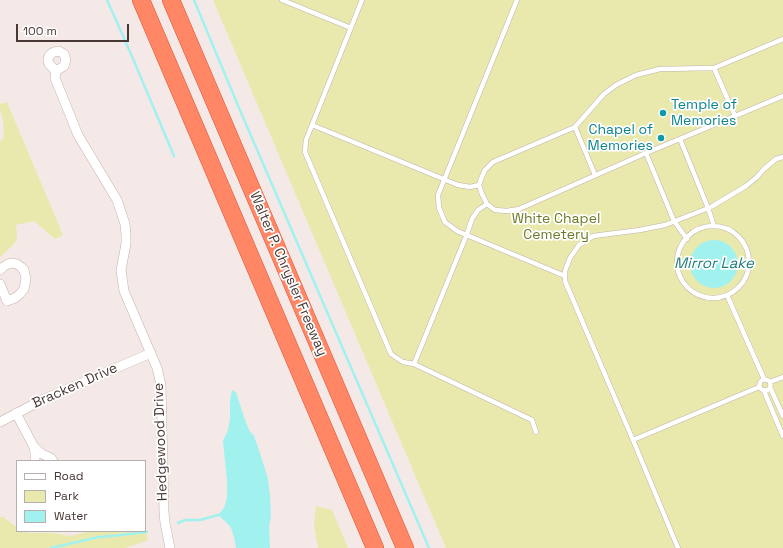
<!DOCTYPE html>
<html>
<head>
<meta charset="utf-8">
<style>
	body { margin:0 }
	#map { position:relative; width:783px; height:548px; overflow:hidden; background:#f4e9e6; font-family:"Space Grotesk",sans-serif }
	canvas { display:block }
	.legend { position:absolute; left:16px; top:460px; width:130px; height:72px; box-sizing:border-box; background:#fff; border:1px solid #b5afae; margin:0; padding:5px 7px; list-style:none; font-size:12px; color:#473835 }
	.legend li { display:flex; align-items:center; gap:8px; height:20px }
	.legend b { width:20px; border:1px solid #b5afae }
	.scale { position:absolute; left:16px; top:24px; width:113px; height:18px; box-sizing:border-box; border:2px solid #473835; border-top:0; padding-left:5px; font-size:12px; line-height:14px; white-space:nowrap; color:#473835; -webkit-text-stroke:3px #fff; paint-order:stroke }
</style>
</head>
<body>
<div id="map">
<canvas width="783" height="548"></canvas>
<ul class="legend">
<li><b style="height:5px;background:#fff"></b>Road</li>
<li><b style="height:11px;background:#e9e9ae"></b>Park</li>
<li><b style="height:11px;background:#a1f2ef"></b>Water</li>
</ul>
<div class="scale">100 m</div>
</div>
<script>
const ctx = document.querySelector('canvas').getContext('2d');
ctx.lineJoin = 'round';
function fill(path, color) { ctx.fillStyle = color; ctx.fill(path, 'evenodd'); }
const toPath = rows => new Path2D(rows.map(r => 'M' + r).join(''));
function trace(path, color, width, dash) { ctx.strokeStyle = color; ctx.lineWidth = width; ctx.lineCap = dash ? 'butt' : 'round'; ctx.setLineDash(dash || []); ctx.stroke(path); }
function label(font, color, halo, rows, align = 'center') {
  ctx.font = font + ' "Space Grotesk",sans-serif'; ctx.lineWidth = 3.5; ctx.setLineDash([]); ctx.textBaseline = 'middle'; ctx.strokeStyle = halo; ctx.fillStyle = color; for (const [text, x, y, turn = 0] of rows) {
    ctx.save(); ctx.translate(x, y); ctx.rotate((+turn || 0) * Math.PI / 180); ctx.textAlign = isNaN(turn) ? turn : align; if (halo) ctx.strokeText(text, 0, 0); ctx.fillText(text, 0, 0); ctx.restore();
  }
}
const green = toPath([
	[213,0,783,0,783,548,446,548],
	[7,102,63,235,55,239,34,221,16,225,17,240,11,247,0,257,0,141,4,138,3,119,0,111,0,104],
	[316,506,332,510,348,548,318,548,314,526],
	[0,517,3,517,17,527,17,531,23,531,27,533,53,533,70,536,91,531,145,531,145,526,148,540,125,548,0,548]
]);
const water = toPath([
	'690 264a24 24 0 1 1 48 0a24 24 0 1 1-48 0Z',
	[232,390,236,392,244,417,249,430,254,436,262,459,268,479,270,496,271,516,269,527,270,548,236,548,234,537,231,528,228,524,218,515,224,508,227,498,227,481,223,441,228,430,230,419,230,401]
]);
const stream = toPath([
	[107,0,131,54,174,156],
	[194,0,239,108,429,548],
	[178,523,185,520,200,520,218,515],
	[51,548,99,537,111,536,147,532]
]);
const lane = toPath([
	[282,0,351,28],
	[362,0,306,140,305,152,391,354,403,362,414,364,467,234,472,219,478,210,487,204],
	[517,0,438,195,439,208,445,222,457,231,565,276],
	[783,39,714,68,660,69,636,75,616,85,604,94,575,127,493,162,485,170,481,179,479,185,482,194,487,204,495,210,507,211,519,209,646,153,783,96],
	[714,68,735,116],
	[312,125,458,185,470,187,479,185],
	[575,127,595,175],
	[680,139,708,208,714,226],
	[646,153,674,221,687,239],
	'677 262a36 36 0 1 1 72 0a36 36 0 1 1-72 0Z',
	[727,295,764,379],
	[414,364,532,420,536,432],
	'759.5 385a5.5 5.5 0 1 1 11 0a5.5 5.5 0 1 1-11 0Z',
	[770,382,783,377],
	[770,387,783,416],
	[764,391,783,436],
	[633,440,759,387],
	[678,548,633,440,565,281,565,271,570,258,579,245,593,236,640,230,665,225,711,207,746,186,757,177,764,169,776,159,783,157]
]);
const street = toPath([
	[59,51,64,54,66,60,64,66,56,71,49,64,48,60,49,56,52,53,54,52,59,51],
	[56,71,55,78,78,135,117,200,125,224,126,235,126,244,121,270,124,291,157,368,161,385,164,512,165,523,170,548],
	[0,270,3,267,8,264,13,263,17,264,21,267,24,270,26,279,24,289,20,294,15,298,7,301,0,284],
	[16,413,34,447,35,453,35,461],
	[0,422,42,400,151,353],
	[34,447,42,454,51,458,53,461]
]);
const highway = toPath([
	[141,0,375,548],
	[171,0,405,548]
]);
const markers = [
	[663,113,4,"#0f9aa8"],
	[661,138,4,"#0f9aa8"]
];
const cultureNames = [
	["Temple of",671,105],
	["Memories",671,121],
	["Chapel of",653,130,"right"],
	["Memories",653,146,"right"]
];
const parkNames = [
	["White Chapel",556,219],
	["Cemetery",556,235]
];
const streetNames = [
	["Walter P. Chrysler Freeway",288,274,67],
	["Bracken Drive",75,386,-24],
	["Hedgewood Drive",161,442,-92]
];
const waterNames = [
	["Mirror Lake",714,264]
];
fill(green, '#e9e9ae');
fill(water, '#a1f2ef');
trace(stream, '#a1f2ef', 2.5);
trace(lane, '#c2b1ab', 5.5);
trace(street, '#c2b1ab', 10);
trace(highway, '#e15232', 18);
trace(lane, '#fff', 4.5);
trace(street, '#fff', 9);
trace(highway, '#ff8766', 17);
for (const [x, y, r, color] of markers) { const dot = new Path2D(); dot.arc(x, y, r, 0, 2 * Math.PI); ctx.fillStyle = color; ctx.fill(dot); trace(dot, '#fff', 1.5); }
label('14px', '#0d838f', '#fff', cultureNames, 'left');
label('14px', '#6c7a27', '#fff', parkNames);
label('14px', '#473835', '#fff', streetNames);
label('italic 15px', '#227c79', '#fff', waterNames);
</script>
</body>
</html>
